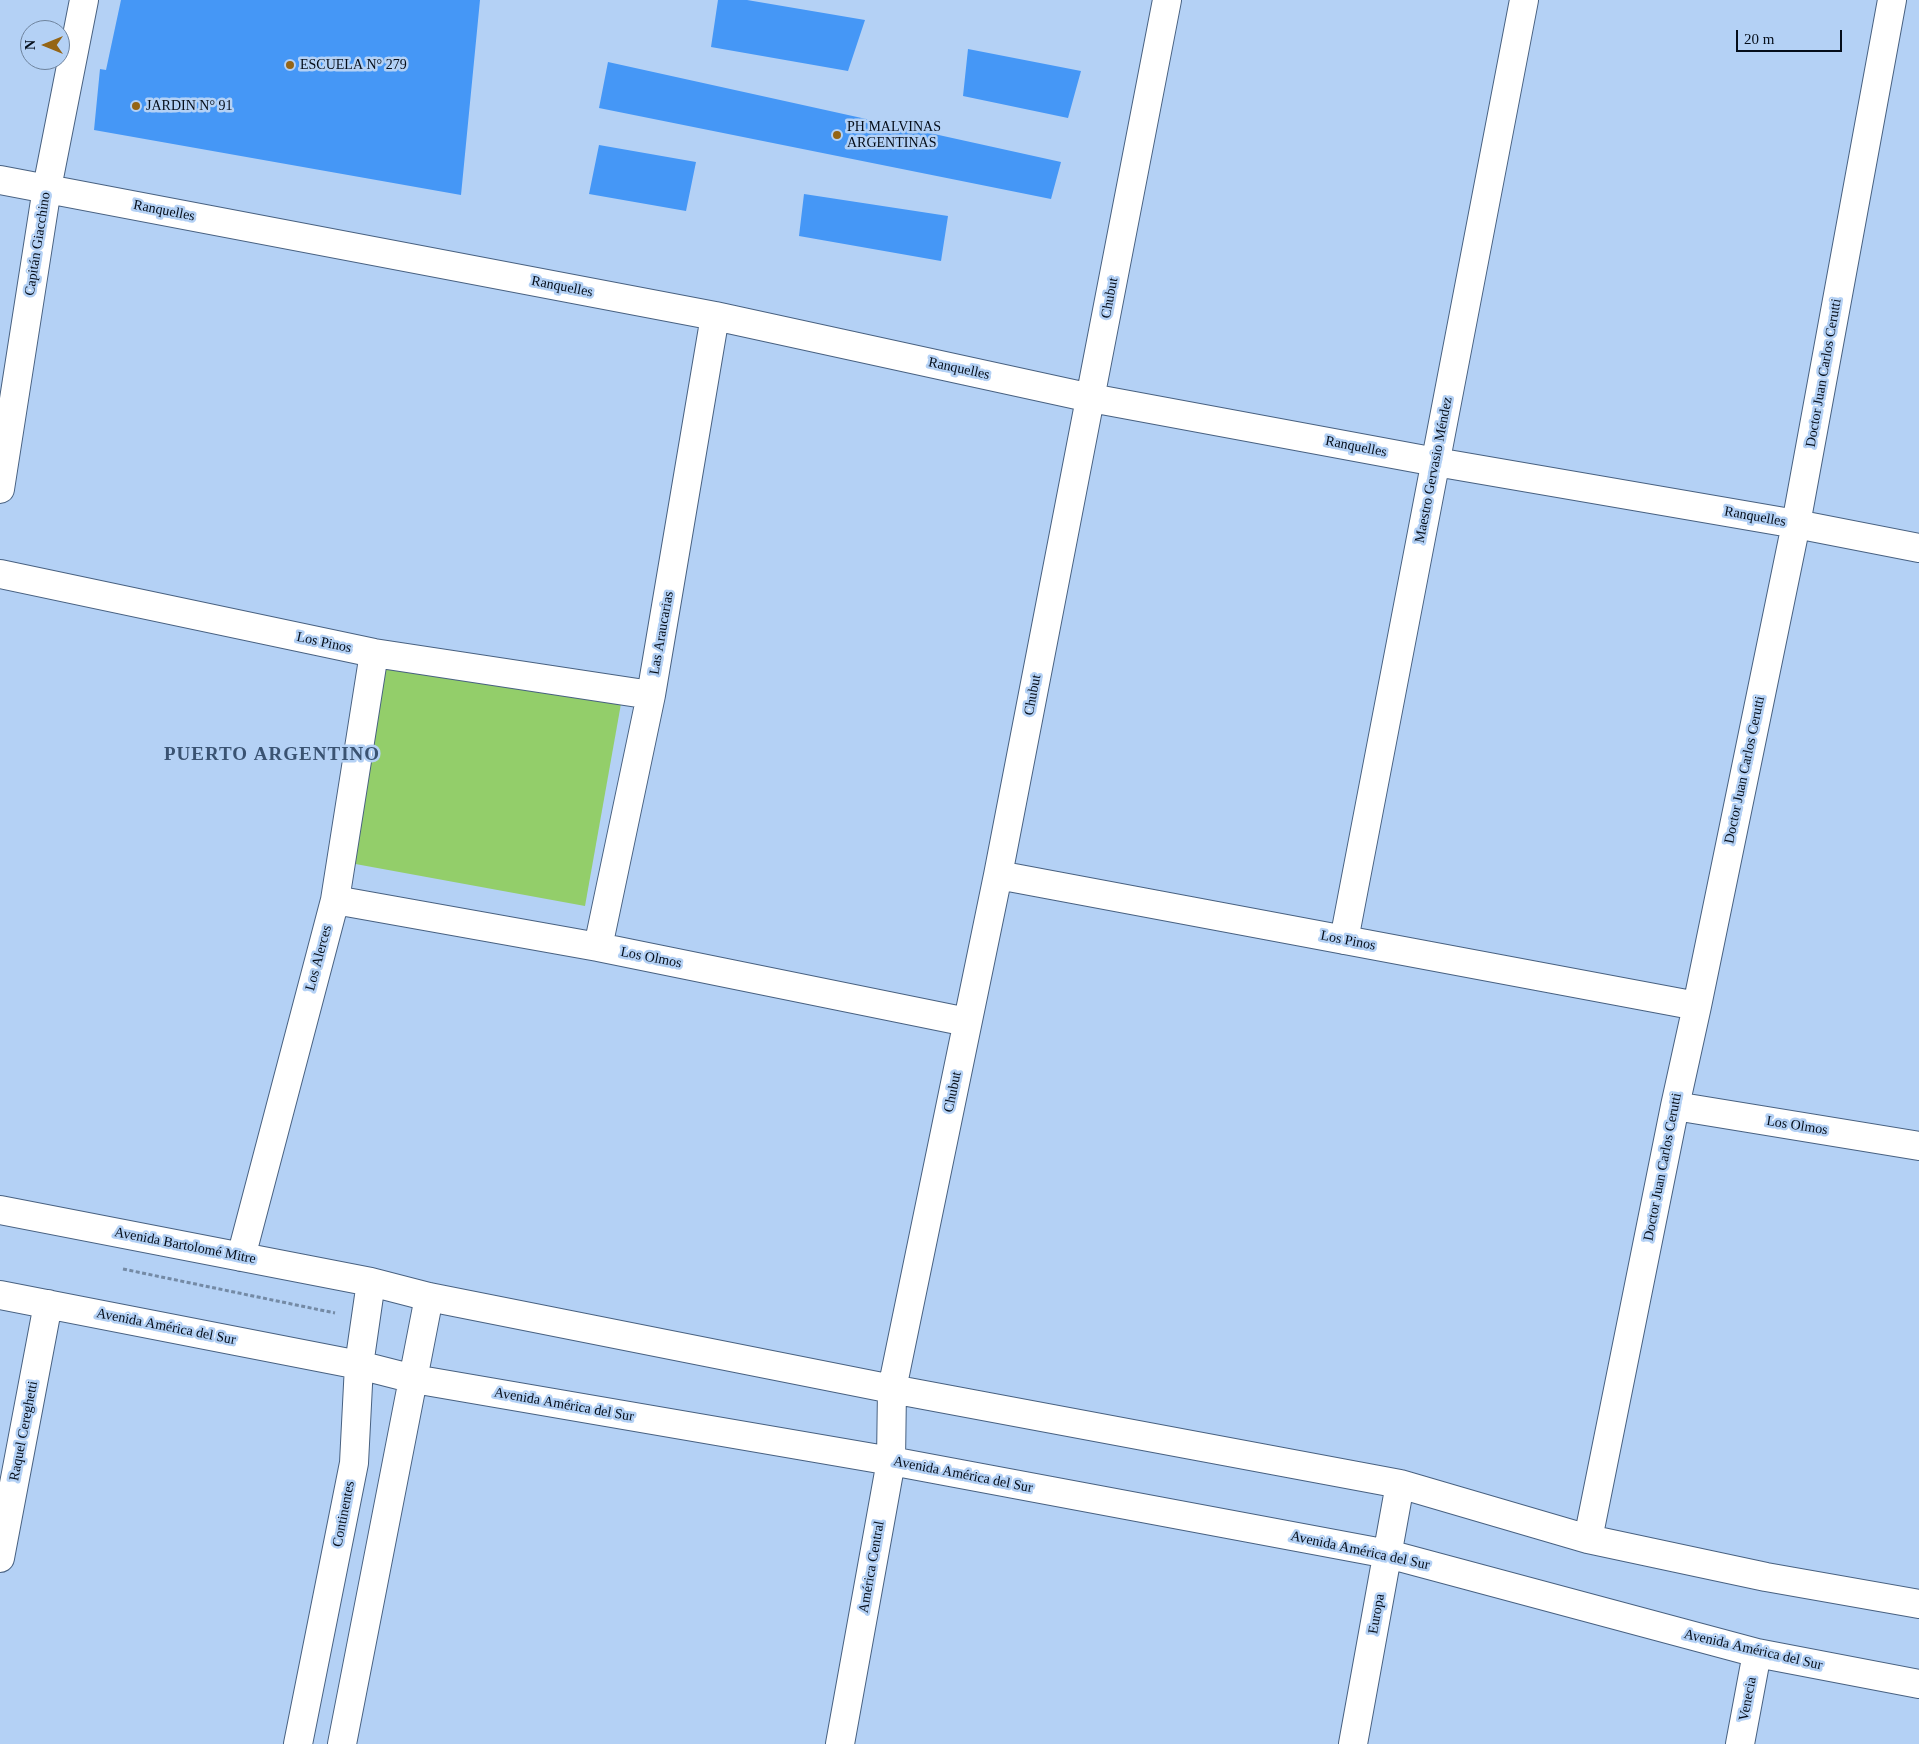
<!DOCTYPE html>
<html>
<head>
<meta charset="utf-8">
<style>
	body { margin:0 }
	#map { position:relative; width:1919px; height:1744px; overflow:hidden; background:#b4d1f5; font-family:Georgia,serif }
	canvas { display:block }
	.north { position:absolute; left:20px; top:20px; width:50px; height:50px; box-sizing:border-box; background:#b4d1f5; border:1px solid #6e839d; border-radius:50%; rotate:270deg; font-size:14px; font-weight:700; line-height:20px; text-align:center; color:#040d19 }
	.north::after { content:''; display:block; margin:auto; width:18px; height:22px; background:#956515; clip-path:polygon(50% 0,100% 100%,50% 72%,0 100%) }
	.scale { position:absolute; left:1736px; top:30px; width:106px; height:22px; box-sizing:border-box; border:2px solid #040d19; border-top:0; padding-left:6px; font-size:15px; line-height:18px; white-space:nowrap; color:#040d19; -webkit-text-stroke:4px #b4d1f5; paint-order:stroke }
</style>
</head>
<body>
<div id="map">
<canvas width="1919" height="1744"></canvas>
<div class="north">N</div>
<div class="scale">20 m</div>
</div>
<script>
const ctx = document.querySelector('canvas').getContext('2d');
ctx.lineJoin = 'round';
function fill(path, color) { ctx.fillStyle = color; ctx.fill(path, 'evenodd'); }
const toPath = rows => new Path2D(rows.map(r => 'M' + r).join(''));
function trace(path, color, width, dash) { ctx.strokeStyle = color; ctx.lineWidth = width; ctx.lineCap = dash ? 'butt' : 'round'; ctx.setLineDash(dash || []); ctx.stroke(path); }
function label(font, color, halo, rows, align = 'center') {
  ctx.font = font + ' Georgia,serif'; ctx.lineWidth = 5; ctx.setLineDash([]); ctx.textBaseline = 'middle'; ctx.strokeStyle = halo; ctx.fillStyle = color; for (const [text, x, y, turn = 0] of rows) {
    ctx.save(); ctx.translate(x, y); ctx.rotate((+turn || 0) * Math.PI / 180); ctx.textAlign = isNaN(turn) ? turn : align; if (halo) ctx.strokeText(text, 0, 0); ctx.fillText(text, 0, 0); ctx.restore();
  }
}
const green = toPath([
	[387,656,622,698,585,906,350,863]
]);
const building = toPath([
	[121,0,480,0,461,195,94,130,100,69,106,70],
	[718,0,747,0,865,20,848,71,711,47],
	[968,49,1081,71,1068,118,963,96],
	[608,62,1061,162,1051,199,599,108],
	[599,145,696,162,686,211,589,194],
	[804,194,948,216,941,261,799,236]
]);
const path = toPath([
	[123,1269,335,1313]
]);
const minor = toPath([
	[0,180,715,316,1091,398,1436,462,1796,524,1919,548],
	[0,489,47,188,84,0],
	[0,574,374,653,651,695],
	[998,875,1697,1006],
	[335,900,598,947,967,1022],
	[1344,940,1524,0],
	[598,947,651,695,715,316],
	[1675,1106,1919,1146],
	[0,1210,371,1282,429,1297,892,1389,1400,1484,1588,1539,1766,1577,1919,1604],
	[241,1257,335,900,374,653],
	[0,1295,359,1365,414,1379,891,1461,1388,1554,1757,1653,1919,1684],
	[1588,1539,1675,1106,1697,1006,1796,524,1892,0],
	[0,1558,48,1304],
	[298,1744,354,1463,359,1365,371,1282],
	[342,1744,429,1297],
	[840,1744,891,1461,892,1389,998,875,1167,0],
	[1353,1744,1400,1484],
	[1740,1744,1757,1653]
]);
const markers = [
	[290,65,5,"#956515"],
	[136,106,5,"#956515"],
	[837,135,5,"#956515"]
];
const poiNames = [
	["ESCUELA N° 279",300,65],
	["JARDIN N° 91",146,106],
	["PH MALVINAS",847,127],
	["ARGENTINAS",847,143]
];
const streetNames = [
	["Ranquelles",164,211,11],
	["Capitán Giacchino",38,244,-81],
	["Ranquelles",562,287,11],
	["Chubut",1110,298,-79],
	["Ranquelles",959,369,12],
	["Doctor Juan Carlos Cerutti",1824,373,-80],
	["Ranquelles",1356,447,11],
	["Maestro Gervasio Méndez",1434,470,-79],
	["Ranquelles",1755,517,10],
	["Las Araucarias",662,633,-80],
	["Los Pinos",324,643,12],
	["Chubut",1033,695,-79],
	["Doctor Juan Carlos Cerutti",1745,770,-78],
	["Los Pinos",1348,941,11],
	["Los Alerces",319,958,-75],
	["Los Olmos",651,958,11],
	["Chubut",953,1092,-78],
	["Los Olmos",1797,1126,9],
	["Doctor Juan Carlos Cerutti",1663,1167,-79],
	["Avenida Bartolomé Mitre",185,1246,11],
	["Avenida América del Sur",166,1327,11],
	["Avenida América del Sur",564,1405,10],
	["Raquel Cereghetti",24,1431,-79],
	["Avenida América del Sur",963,1475,11],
	["Continentes",344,1514,-79],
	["Avenida América del Sur",1360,1551,12],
	["América Central",872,1567,-80],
	["Europa",1377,1614,-80],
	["Avenida América del Sur",1753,1650,13],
	["Venecia",1748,1699,-79]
];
const districtNames = [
	["PUERTO ARGENTINO",272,755]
];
fill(green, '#93ce6a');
fill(building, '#4597f6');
trace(minor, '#486181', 30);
trace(path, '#748aa5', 3, [4, 2.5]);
trace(minor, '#fff', 28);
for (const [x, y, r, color] of markers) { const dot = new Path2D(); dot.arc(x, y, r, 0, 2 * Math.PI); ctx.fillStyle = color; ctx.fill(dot); trace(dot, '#b4d1f5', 2); }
label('14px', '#040d19', '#b4d1f5', poiNames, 'left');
label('14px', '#040d19', '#b4d1f5', streetNames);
ctx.letterSpacing = '1px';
label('bold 19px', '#3a5372', '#b4d1f5', districtNames);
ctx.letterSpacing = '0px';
</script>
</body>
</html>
